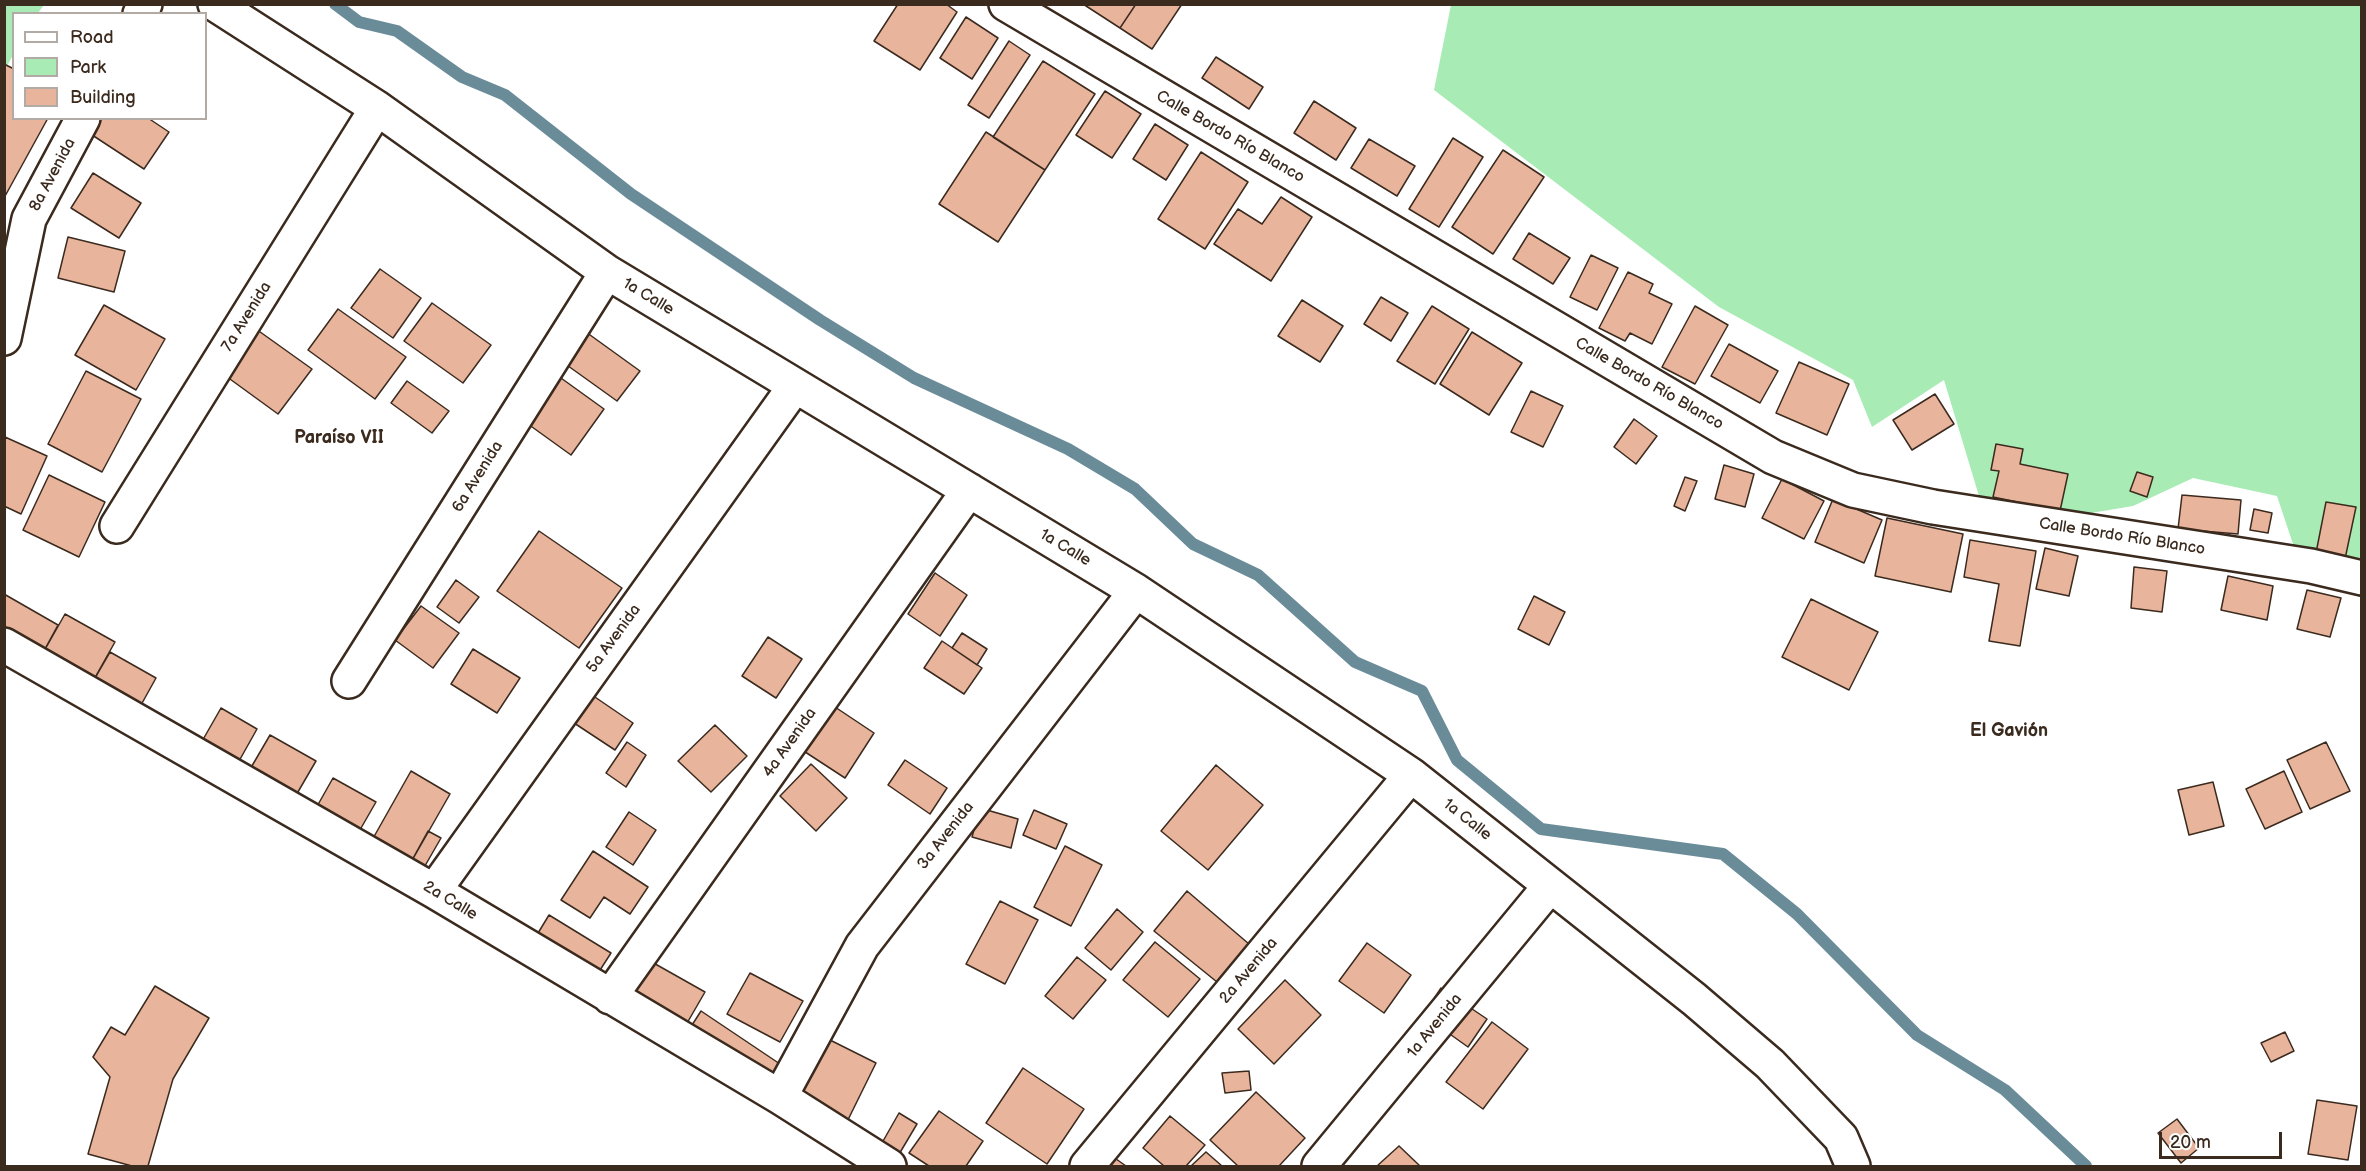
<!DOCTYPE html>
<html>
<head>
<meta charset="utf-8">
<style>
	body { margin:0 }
	#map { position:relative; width:2366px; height:1171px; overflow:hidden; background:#fff; font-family:"Balsamiq Sans",sans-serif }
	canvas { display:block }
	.frame { position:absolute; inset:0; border:6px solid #3b2a1e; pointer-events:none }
	.legend { position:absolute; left:12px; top:12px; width:195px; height:108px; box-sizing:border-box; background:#fff; border:2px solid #b1aaa5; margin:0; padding:8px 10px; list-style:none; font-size:18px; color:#3b2a1e }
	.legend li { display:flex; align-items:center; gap:12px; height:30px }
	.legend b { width:30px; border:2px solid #b1aaa5 }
	.scale { position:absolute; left:2159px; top:1132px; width:123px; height:27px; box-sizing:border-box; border:3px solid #3b2a1e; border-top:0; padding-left:8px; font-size:18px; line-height:21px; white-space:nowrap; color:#3b2a1e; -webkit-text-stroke:4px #fff; paint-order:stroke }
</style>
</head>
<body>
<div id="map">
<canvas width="2366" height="1171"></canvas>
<div class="frame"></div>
<ul class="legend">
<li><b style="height:8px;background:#fff"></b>Road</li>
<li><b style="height:16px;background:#a8ebb5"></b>Park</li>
<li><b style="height:16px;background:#e9b49c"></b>Building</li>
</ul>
<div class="scale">20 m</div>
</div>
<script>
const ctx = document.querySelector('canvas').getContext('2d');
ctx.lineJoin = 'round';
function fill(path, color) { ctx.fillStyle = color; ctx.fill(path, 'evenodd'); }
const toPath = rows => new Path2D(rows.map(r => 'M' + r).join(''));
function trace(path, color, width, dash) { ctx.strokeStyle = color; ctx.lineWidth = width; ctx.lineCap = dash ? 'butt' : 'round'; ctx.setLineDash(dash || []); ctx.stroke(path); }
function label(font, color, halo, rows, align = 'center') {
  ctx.font = font + ' "Balsamiq Sans",sans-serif'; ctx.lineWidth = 6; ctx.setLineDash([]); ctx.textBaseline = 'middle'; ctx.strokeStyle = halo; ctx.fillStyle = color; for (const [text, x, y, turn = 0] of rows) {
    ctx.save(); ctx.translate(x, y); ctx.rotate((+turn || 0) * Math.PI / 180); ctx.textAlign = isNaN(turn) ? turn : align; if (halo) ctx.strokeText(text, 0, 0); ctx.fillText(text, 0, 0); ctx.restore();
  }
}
const green = toPath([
	[5,5,44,5,38,13,14,14,13,55,5,70],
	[1451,5,2361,5,2361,567,2297,556,2277,496,2193,478,2133,506,2067,517,1982,506,1944,380,1872,427,1853,380,1719,307,1434,90]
]);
const stream = toPath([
	[335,4,359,22,397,31,462,77,505,95,631,194,820,320,914,378,1068,449,1135,489,1193,544,1258,575,1355,662,1422,691,1457,760,1541,829,1723,854,1797,914,1917,1035,2005,1090,2086,1166]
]);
const building = toPath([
	[898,4,946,4,957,12,920,70,874,41,898,4],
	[1083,4,1136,4,1120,28,1083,4],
	[1136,4,1182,4,1152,49,1120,28,1136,4],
	[966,17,998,38,972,79,940,58,966,17],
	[1009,41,1030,55,989,118,968,105,1009,41],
	[1216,57,1263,87,1249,109,1202,78,1216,57],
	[1043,61,1095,94,1045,170,993,137,1043,61],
	[4,64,14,69,14,118,48,118,4,198,4,64],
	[1105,91,1141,114,1112,158,1076,135,1105,91],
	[1314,101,1356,128,1336,160,1294,133,1314,101],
	[94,118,148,118,169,132,144,169,86,131,94,118],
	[1155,124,1188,145,1166,180,1133,159,1155,124],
	[986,132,1045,170,998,242,939,204,986,132],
	[1453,138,1483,157,1439,227,1409,209,1453,138],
	[1369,139,1415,166,1397,196,1351,168,1369,139],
	[1503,150,1544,177,1493,254,1452,227,1503,150],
	[1201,152,1248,182,1205,249,1158,219,1201,152],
	[93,173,141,203,119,238,71,208,93,173],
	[1281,197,1312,217,1271,281,1214,244,1238,209,1262,224,1281,197],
	[1529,233,1570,258,1553,284,1513,259,1529,233],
	[68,237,125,251,114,292,58,278,68,237],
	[1591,255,1618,268,1597,310,1570,297,1591,255],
	[380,269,421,298,393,338,351,308,380,269],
	[1628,272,1653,284,1649,293,1672,304,1652,344,1630,333,1625,341,1599,328,1628,272],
	[1381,297,1408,313,1391,341,1364,324,1381,297],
	[1302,300,1343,326,1320,362,1278,336,1302,300],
	[432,303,491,345,463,383,404,341,432,303],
	[104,305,165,339,136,390,75,355,104,305],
	[1432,306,1469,329,1435,384,1397,361,1432,306],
	[1695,306,1728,325,1695,384,1662,367,1695,306],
	[338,309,406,357,375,399,308,350,338,309],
	[579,327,640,371,617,401,557,358,579,327],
	[256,329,312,369,278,414,223,374,256,329],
	[1472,332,1522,363,1489,415,1440,384,1472,332],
	[1729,344,1778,371,1760,403,1711,376,1729,344],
	[1799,362,1849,384,1827,435,1776,413,1799,362],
	[86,371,141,399,102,472,48,444,86,371],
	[554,373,604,409,571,455,521,419,554,373],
	[407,381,449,411,432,433,391,403,407,381],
	[1531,391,1563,406,1543,447,1511,432,1531,391],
	[1935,394,1954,424,1912,450,1893,420,1935,394],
	[1634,419,1657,436,1636,464,1614,447,1634,419],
	[5,437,47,456,21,514,4,506,5,437],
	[1996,444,2023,449,2020,464,2068,474,2060,511,1993,497,1999,471,1991,470,1996,444],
	[1724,465,1754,474,1745,507,1715,499,1724,465],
	[2137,472,2153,477,2147,497,2130,491,2137,472],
	[49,475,105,502,79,557,23,530,49,475],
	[1685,477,1697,481,1685,511,1674,506,1685,477],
	[1782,479,1824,501,1804,539,1762,518,1782,479],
	[2182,495,2241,500,2238,534,2178,529,2182,495],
	[1833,499,1882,520,1864,563,1815,542,1833,499],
	[2326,502,2356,507,2345,559,2316,553,2326,502],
	[2254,509,2272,513,2268,533,2250,530,2254,509],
	[1887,518,1963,534,1951,592,1875,576,1887,518],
	[539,531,622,588,579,648,497,591,539,531],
	[1970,540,2036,551,2020,646,1989,641,1999,584,1964,577,1970,540],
	[2045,548,2078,556,2069,596,2036,589,2045,548],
	[2134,567,2167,571,2162,612,2131,608,2134,567],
	[935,573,967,595,940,636,908,614,935,573],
	[2228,576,2273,586,2267,620,2221,610,2228,576],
	[456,580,479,597,459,623,437,607,456,580],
	[2307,590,2341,598,2330,637,2297,629,2307,590],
	[4,594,58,625,34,669,4,652,4,594],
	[1534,596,1565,612,1549,645,1518,629,1534,596],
	[1811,599,1878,632,1849,690,1782,657,1811,599],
	[421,606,459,633,433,668,395,640,421,606],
	[65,614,115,642,84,697,34,669,65,614],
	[962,633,987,649,977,665,952,648,962,633],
	[768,637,802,659,776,698,742,676,768,637],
	[942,641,982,668,964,694,924,668,942,641],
	[473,649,520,678,497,713,451,684,473,649],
	[110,652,156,678,131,723,84,697,110,652],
	[589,693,633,723,615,750,571,721,589,693],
	[826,701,874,733,845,778,796,746,826,701],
	[221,708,257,729,234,770,197,750,221,708],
	[715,725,747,756,711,792,678,761,715,725],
	[270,735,316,761,288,809,242,783,270,735],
	[627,742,646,755,626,787,606,773,627,742],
	[2326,742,2350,791,2310,809,2287,760,2326,742],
	[905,760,947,788,930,814,888,785,905,760],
	[811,764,847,798,816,831,780,796,811,764],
	[1216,765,1263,805,1208,870,1161,831,1216,765],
	[411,771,450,794,406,871,367,849,411,771],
	[2284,771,2302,812,2265,829,2246,789,2284,771],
	[333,778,376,802,353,842,311,817,333,778],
	[2213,782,2224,826,2189,835,2178,790,2213,782],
	[980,808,1018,819,1011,848,972,837,980,808],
	[1034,810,1067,824,1056,849,1023,835,1034,810],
	[629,812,656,830,633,865,606,847,629,812],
	[428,831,441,838,418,878,406,871,428,831],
	[1065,846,1102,865,1071,926,1034,907,1065,846],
	[593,851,648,887,630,914,604,897,590,918,561,900,593,851],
	[1187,891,1249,944,1217,982,1154,931,1187,891],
	[1000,901,1038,920,1005,984,966,964,1000,901],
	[1117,909,1143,932,1111,970,1085,948,1117,909],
	[549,915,611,953,593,981,532,943,549,915],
	[1155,942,1200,979,1168,1017,1123,980,1155,942],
	[1367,943,1411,975,1384,1013,1339,981,1367,943],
	[1077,957,1106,980,1073,1019,1045,996,1077,957],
	[650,961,705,992,675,1044,621,1012,650,961],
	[750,973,803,1001,780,1042,727,1014,750,973],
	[1285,980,1321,1015,1274,1064,1238,1029,1285,980],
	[155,986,209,1018,173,1079,148,1166,132,1166,88,1154,110,1077,93,1057,111,1027,125,1035,155,986],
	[1441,988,1487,1019,1468,1047,1423,1015,1441,988],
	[701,1011,783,1066,759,1102,678,1047,701,1011],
	[1492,1022,1528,1049,1483,1109,1446,1082,1492,1022],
	[2285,1032,2294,1051,2271,1062,2261,1043,2285,1032],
	[828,1039,876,1063,839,1138,790,1114,828,1039],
	[1023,1068,1084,1109,1047,1164,986,1123,1023,1068],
	[1249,1071,1251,1090,1225,1093,1222,1073,1249,1071],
	[1256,1092,1305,1138,1279,1166,1238,1166,1210,1140,1256,1092],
	[2317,1100,2357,1106,2348,1160,2308,1154,2317,1100],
	[939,1111,983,1141,966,1166,929,1166,909,1153,939,1111],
	[899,1113,917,1124,892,1166,870,1164,899,1113],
	[1170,1116,1205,1145,1186,1166,1164,1166,1143,1148,1170,1116],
	[2177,1119,2199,1148,2181,1163,2158,1133,2177,1119],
	[1399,1146,1420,1166,1377,1166,1399,1146],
	[1206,1152,1222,1166,1191,1166,1206,1152],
	[1109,1154,1126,1166,1099,1166,1109,1154]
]);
const minor = toPath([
	[215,4,377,108,607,272,1136,591,1411,775,1694,999,1770,1064,1841,1138,1853,1166],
	[1006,4,1773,457,1853,490,1933,507,2311,566,2362,578],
	[140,14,145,4],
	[4,338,29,219,83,118],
	[117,526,377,108],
	[4,645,434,891,780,1097,889,1166],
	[349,681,607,272],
	[434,891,795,386],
	[610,997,969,490],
	[780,1097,862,946,1136,591],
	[1087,1166,1411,775],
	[1319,1166,1550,886]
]);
const streetNames = [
	["Calle Bordo Río Blanco",1230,137,30],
	["8a Avenida",53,175,-62],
	["1a Calle",648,297,31],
	["7a Avenida",247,317,-58],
	["Calle Bordo Río Blanco",1649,384,30],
	["6a Avenida",478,477,-58],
	["Calle Bordo Río Blanco",2122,537,9],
	["1a Calle",1065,548,31],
	["5a Avenida",614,639,-54],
	["4a Avenida",790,743,-55],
	["1a Calle",1467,820,38],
	["3a Avenida",946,836,-52],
	["2a Calle",450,901,31],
	["2a Avenida",1249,971,-50],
	["1a Avenida",1435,1026,-51]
];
const neighbourhoodNames = [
	["Paraíso VII",339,438],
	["El Gavión",2009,731]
];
fill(green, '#a8ebb5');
trace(stream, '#6a8c98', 12);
fill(building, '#e9b49c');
trace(building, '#3b2a1e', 1.5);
trace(minor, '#3b2a1e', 38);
trace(minor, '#fff', 33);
label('16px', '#3b2a1e', '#fff', streetNames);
label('bold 18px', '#3b2a1e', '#fff', neighbourhoodNames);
</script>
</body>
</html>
